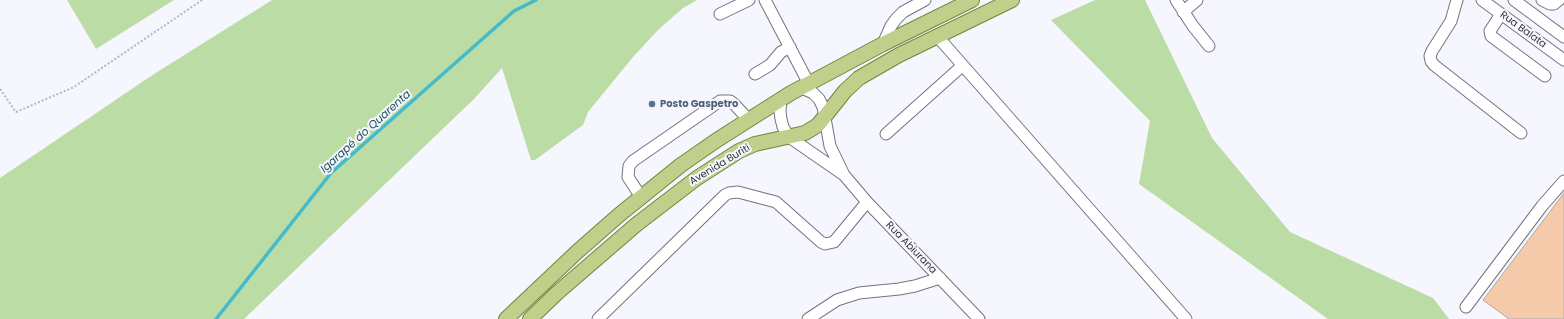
<!DOCTYPE html>
<html>
<head>
<meta charset="utf-8">
<style>
	body { margin:0 }
	canvas { display:block; background:#f5f6fe }
</style>
</head>
<body>
<canvas width="1564" height="319"></canvas>
<script>
const ctx = document.querySelector('canvas').getContext('2d');
ctx.lineJoin = 'round';
function fill(path, color) { ctx.fillStyle = color; ctx.fill(path, 'evenodd'); }
const toPath = rows => new Path2D(rows.map(r => 'M' + r).join(''));
function trace(path, color, width, dash) { ctx.strokeStyle = color; ctx.lineWidth = width; ctx.lineCap = dash ? 'butt' : 'round'; ctx.setLineDash(dash || []); ctx.stroke(path); }
function label(font, color, halo, rows, align = 'center') {
  ctx.font = font + ' Poppins,sans-serif'; ctx.lineWidth = 4; ctx.setLineDash([]); ctx.textBaseline = 'middle'; ctx.strokeStyle = halo; ctx.fillStyle = color; for (const [text, x, y, turn = 0] of rows) {
    ctx.save(); ctx.translate(x, y); ctx.rotate((+turn || 0) * Math.PI / 180); ctx.textAlign = isNaN(turn) ? turn : align; if (halo) ctx.strokeText(text, 0, 0); ctx.fillText(text, 0, 0); ctx.restore();
  }
}
const green = toPath([
	[67,0,174,0,96,49],
	[272,0,697,0,683,8,659,29,633,57,588,112,583,125,535,160,531,160,502,68,474,99,244,319,0,319,0,178,154,74],
	[1095,0,1145,0,1212,138,1290,232,1433,298,1449,319,1328,319,1139,184,1150,121,1051,20]
]);
const stream = toPath([
	[216,319,331,173,514,11,536,0]
]);
const building = toPath([
	[1564,193,1564,319,1509,319,1483,300,1564,193]
]);
const path = toPath([
	[0,89,16,112,74,87,202,0]
]);
const minor = toPath([
	[765,0,809,84],
	[1176,0,1193,26,1209,46],
	[1457,0,1451,21,1432,51,1430,56,1431,61,1434,65,1521,133],
	[1482,0,1564,60],
	[1514,0,1564,37],
	[1542,0,1550,4,1554,4,1559,0],
	[1183,12,1197,0],
	[720,14,749,0],
	[1501,14,1490,31,1491,36,1545,76],
	[937,36,1186,319],
	[883,44,891,26,896,19,903,12,925,0],
	[755,74,770,65,781,52,790,47],
	[802,88,813,93,819,99,823,107,830,146,844,175],
	[781,99,780,111,781,119,783,127,789,137,844,175,867,202,979,319],
	[886,134,962,66],
	[641,197,628,177,629,166,633,161,720,101,730,101,734,104,748,119],
	[1466,307,1542,206,1564,181],
	[598,319,725,195,729,193,738,192,776,202,821,242,825,244,834,242,867,202],
	[808,319,837,300,859,293,899,289,915,286,940,278]
]);
const major = toPath([
	[506,319,578,251,619,215,681,165,717,140,791,93,883,44,972,0],
	[530,319,557,293,637,224,697,178,739,151,755,144,805,133,818,125,845,91,859,78,899,55,1012,0]
]);
const markers = [
	[652,104,4,"#5c6f8a"]
];
const streetNames = [
	["Rua Balata",1523,30,36],
	["Avenida Buriti",720,165,-31],
	["Rua Abiurana",911,248,46]
];
const serviceNames = [
	["Posto Gaspetro",660,104]
];
const waterNames = [
	["Igarapé do Quarenta",366,132,-42]
];
fill(green, '#bcdca6');
trace(stream, '#43bbcb', 3.5);
fill(building, '#f5caab');
trace(building, '#b0a8a2', 1);
trace(minor, '#73747d', 13);
trace(major, '#73853c', 16);
trace(path, '#b8b9bf', 2, [2, 2]);
trace(minor, '#fff', 11);
trace(major, '#c0d08b', 14);
for (const [x, y, r, color] of markers) { const dot = new Path2D(); dot.arc(x, y, r, 0, 2 * Math.PI); ctx.fillStyle = color; ctx.fill(dot); trace(dot, '#f5f6fe', 1.5); }
label('10px', '#323337', '#f5f6fe', streetNames);
label('bold 10px', '#4e5e75', '#f5f6fe', serviceNames, 'left');
label('italic 11px', '#1f5258', '#f5f6fe', waterNames);
</script>
</body>
</html>
